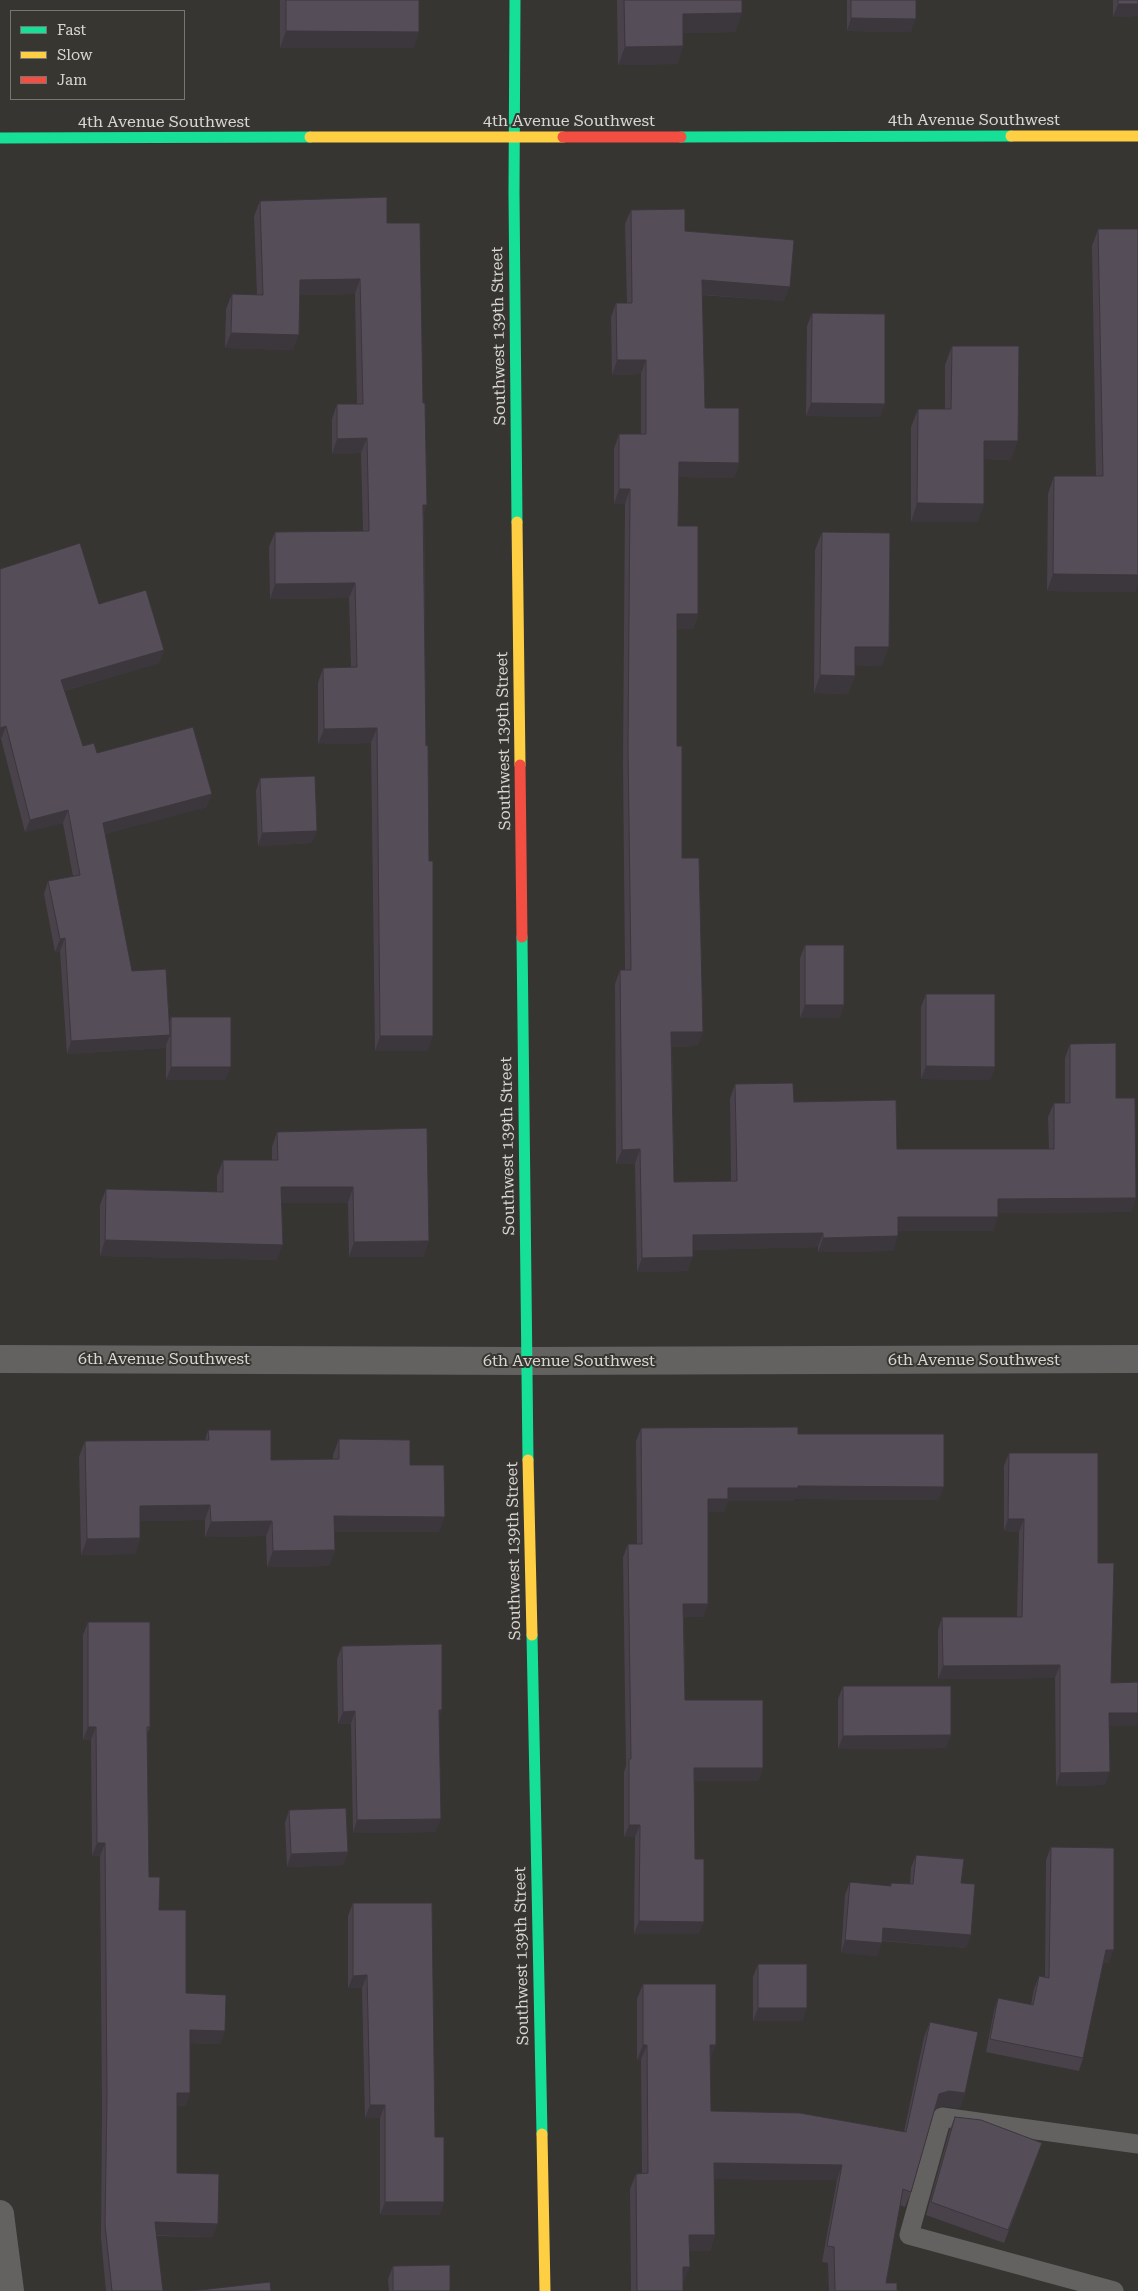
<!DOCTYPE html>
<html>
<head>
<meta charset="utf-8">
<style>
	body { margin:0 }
	#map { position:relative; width:1138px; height:2291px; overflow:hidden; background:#363532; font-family:"Roboto Serif",serif }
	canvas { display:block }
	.legend { position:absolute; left:10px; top:10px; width:175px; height:90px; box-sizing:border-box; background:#373631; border:1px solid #777672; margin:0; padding:6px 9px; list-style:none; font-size:15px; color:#d8d7d4 }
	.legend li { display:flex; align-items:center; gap:10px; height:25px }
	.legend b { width:25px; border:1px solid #777672 }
</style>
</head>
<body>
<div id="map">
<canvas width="1138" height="2291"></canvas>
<ul class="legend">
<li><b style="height:6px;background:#16e098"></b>Fast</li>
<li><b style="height:6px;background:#ffcf43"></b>Slow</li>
<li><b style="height:6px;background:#f24e42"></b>Jam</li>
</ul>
</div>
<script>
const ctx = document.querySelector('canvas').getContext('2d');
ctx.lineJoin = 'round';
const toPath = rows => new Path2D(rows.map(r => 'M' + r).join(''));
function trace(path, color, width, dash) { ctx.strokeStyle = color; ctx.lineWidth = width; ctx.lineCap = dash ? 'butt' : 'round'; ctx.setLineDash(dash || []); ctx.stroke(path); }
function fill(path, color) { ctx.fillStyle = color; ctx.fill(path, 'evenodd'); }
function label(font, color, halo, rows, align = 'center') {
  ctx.font = font + ' "Roboto Serif",serif'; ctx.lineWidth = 4; ctx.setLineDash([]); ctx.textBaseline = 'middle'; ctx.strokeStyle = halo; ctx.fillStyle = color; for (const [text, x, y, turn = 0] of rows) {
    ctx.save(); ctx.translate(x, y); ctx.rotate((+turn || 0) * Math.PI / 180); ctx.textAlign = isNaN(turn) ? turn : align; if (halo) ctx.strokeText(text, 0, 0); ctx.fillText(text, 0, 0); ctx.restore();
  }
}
const lane = toPath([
	[1114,2291,909,2235,942,2117,1138,2144]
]);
const street = toPath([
	[0,1359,526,1361,1138,1359],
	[0,2214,10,2291]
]);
const fast = toPath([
	[515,0,514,193,517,522],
	[681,137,1011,136],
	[0,138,310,137],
	[522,937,528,1460],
	[532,1635,542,2134]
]);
const slow = toPath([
	[1011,136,1138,136],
	[310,137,563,137],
	[517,522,520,765],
	[528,1460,532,1635],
	[542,2134,545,2291]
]);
const jam = toPath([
	[563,137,681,137],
	[520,765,522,937]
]);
const wall = toPath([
	[280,0,419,0,419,32,413,48,280,48],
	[617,0,742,0,742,13,735,32,683,33,683,46,677,64,618,65],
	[847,0,916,0,911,32,847,31],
	[1113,0,1138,0,1138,16,1113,17],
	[260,201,387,223,424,514,428,1051,375,1051,371,743,318,744,318,683,323,668,351,667,349,598,270,599,269,547,275,532,363,531,361,453,332,454,332,419,337,404,357,404,355,294,300,295,293,350,225,348,226,309,232,294,257,295,254,216],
	[631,210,685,231,784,301,702,295,705,408,739,463,734,478,679,477,678,526,698,614,693,629,677,629,677,746,682,858,703,1032,697,1046,672,1047,674,1182,731,1181,730,1099,735,1084,794,1102,897,1149,1049,1149,1048,1117,1054,1103,1065,1103,1065,1058,1070,1044,1116,1098,1136,1198,1131,1212,998,1213,993,1231,898,1231,893,1251,818,1252,818,1247,693,1250,688,1271,637,1272,635,1164,616,1164,615,984,620,970,625,970,623,762,625,504,614,504,614,449,619,434,641,434,641,374,612,375,611,317,616,303,627,303,625,224],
	[1098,229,1138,229,1138,583,1135,592,1047,591,1048,494,1054,476,1096,476,1092,246],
	[812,313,880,417,806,416,807,326],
	[952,346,1011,460,984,459,984,504,977,522,911,522,911,427,918,409,945,409,945,365],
	[822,532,882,666,855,665,855,676,848,694,814,693,815,550],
	[0,569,99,604,164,650,159,663,64,691,83,746,97,753,207,807,105,834,132,971,169,1023,171,1017,226,1080,166,1080,166,1044,165,1048,67,1054,60,951,55,952,44,894,48,881,73,876,63,823,25,832,1,739],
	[260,778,312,843,258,846,256,791],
	[805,945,844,1005,839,1018,800,1018,800,958],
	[926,994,995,1067,990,1080,921,1079,921,1007],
	[427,1128,424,1257,349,1257,348,1203,282,1203,277,1260,100,1256,100,1205,106,1189,217,1192,217,1176,223,1160,272,1160,272,1147,277,1132],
	[641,1428,798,1434,939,1500,794,1499,793,1501,728,1501,724,1512,708,1512,708,1604,703,1617,684,1617,685,1700,763,1768,758,1781,694,1781,695,1859,699,1934,634,1934,635,1837,624,1837,624,1772,626,1766,623,1557,628,1544,637,1544,636,1441],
	[208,1430,271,1460,333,1459,333,1455,339,1439,410,1465,439,1532,334,1532,335,1550,329,1566,267,1567,266,1536,205,1537,205,1520,140,1521,140,1538,135,1554,81,1555,79,1457,85,1441,205,1440],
	[1009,1453,1098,1563,1111,1683,1137,1726,1109,1726,1105,1785,1056,1786,1055,1678,938,1679,938,1630,942,1617,1017,1617,1019,1532,1004,1531,1004,1466],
	[88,1622,150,1727,147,1734,149,1877,186,1993,225,2031,220,2044,190,2043,190,2093,185,2106,177,2106,177,2173,213,2237,156,2236,163,2291,106,2291,101,2238,102,2108,100,1856,92,1856,91,1740,83,1740,83,1635],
	[342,1646,439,1719,436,1832,353,1833,351,1724,338,1724,337,1659],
	[843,1686,951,1735,946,1748,838,1749,838,1699],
	[289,1810,348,1852,343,1865,287,1867,285,1823],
	[1051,1847,1109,1963,1103,1963,1083,2058,1079,2071,986,2052,994,2011,998,1998,1031,2005,1034,1989,1039,1976,1045,1978,1046,1860],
	[916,1855,961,1883,971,1935,966,1948,882,1941,877,1956,841,1953,845,1895,850,1882,890,1886,891,1883,910,1884,911,1868],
	[353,1903,435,2137,444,2202,439,2215,380,2215,380,2118,365,2118,362,1988,348,1988,348,1916],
	[758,1964,803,2021,753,2021,753,1977],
	[643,1984,710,2061,711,2111,904,2132,924,2037,930,2022,965,2093,960,2108,943,2106,935,2109,911,2192,905,2207,900,2205,886,2283,899,2291,829,2291,828,2263,822,2262,837,2180,714,2179,715,2235,710,2251,689,2251,684,2282,683,2282,683,2291,631,2291,630,2189,636,2174,642,2173,641,2060,637,2060,637,1999],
	[955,2117,1042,2143,1004,2243,926,2215,950,2129],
	[393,2266,450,2291,389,2291,388,2279]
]);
const shadedWall = toPath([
	[1118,4,1138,4,1138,16,1113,17],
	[742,13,735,32,676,33,683,14],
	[851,18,916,19,911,32,847,31],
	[286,31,419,32,413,48,280,48],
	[683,46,677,64,618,65,625,47],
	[360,279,355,294,294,295,300,280],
	[702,280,790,287,784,301,696,294],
	[231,333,299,335,293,350,225,348],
	[617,360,646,360,641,374,612,375],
	[811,403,885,404,880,417,806,416],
	[367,438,361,453,332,454,337,439],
	[984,441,1018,441,1011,460,977,459],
	[679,462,739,463,734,478,674,477],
	[619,489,630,489,625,504,614,504],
	[917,503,984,504,977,522,911,522],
	[423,505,427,505,422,520],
	[1053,574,1138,575,1138,583,1135,592,1047,591],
	[355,583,349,598,270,599,275,584],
	[677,614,698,614,693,629,672,629],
	[855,647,889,647,882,666,849,665],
	[164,650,159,663,56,693,61,680],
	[820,675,855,676,848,694,814,693],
	[6,726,1,739,0,739,0,728],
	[377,728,371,743,318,744,324,729],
	[212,794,207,807,99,836,103,823],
	[68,810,63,823,25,832,30,820],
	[317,831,312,843,258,846,262,833],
	[65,938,60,951,55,952,60,939],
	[805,1005,844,1005,839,1018,800,1018],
	[671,1032,703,1032,697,1046,666,1047],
	[170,1035,165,1048,67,1054,71,1041],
	[380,1036,433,1036,428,1051,375,1051],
	[926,1066,995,1067,990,1080,921,1079],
	[171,1067,231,1067,226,1080,166,1080],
	[640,1149,635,1164,616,1164,622,1150],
	[281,1187,353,1187,348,1203,276,1203],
	[1136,1198,1131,1212,993,1213,998,1199],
	[898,1217,998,1217,993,1231,893,1231],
	[823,1233,818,1247,688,1250,693,1235],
	[898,1236,893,1251,818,1252,823,1238],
	[105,1240,283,1245,277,1260,100,1256],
	[429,1241,424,1257,349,1257,354,1242],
	[693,1257,688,1271,637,1272,642,1258],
	[798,1486,944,1487,939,1500,794,1499,793,1501,728,1501,724,1512,703,1512,708,1499,728,1488],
	[210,1505,205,1520,134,1521,140,1506],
	[334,1516,445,1517,439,1532,329,1532],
	[1008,1519,1024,1519,1019,1532,1004,1531],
	[272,1521,266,1536,205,1537,211,1522],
	[140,1538,135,1554,81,1555,87,1539],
	[335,1550,329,1566,267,1567,273,1551],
	[683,1604,708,1604,703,1617,679,1617],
	[1060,1665,1055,1678,938,1679,943,1666],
	[439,1710,442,1710,438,1723],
	[355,1711,351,1724,338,1724,343,1712],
	[1109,1713,1138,1713,1138,1722,1137,1726,1104,1726],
	[88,1727,96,1727,91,1740,83,1740],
	[951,1735,946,1748,838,1749,843,1736],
	[694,1768,763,1768,758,1781,689,1781],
	[1110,1772,1105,1785,1056,1786,1060,1773],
	[441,1819,436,1832,353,1833,357,1820],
	[629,1825,640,1825,635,1837,624,1837],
	[97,1843,105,1843,100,1856,92,1856],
	[348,1852,343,1865,287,1867,291,1854],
	[639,1921,704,1922,699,1934,634,1934],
	[883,1928,971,1935,966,1948,878,1940],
	[845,1940,882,1943,877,1956,841,1953],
	[1106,1950,1114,1950,1109,1963,1101,1963],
	[367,1975,362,1988,348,1988,353,1976],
	[758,2008,807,2008,803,2021,753,2021],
	[190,2030,225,2031,220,2044,185,2043],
	[643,2045,647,2045,641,2060,637,2060],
	[710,2045,716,2045,710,2061],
	[949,2091,965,2093,960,2108,943,2106,934,2110,939,2094],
	[177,2093,190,2093,185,2106,173,2106],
	[370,2105,385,2105,380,2118,365,2118],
	[714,2163,842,2165,837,2180,708,2179],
	[385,2202,444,2202,439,2215,380,2215],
	[155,2222,218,2224,213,2237,150,2235],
	[689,2235,715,2235,710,2251,683,2251],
	[683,2267,690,2267,684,2282,677,2282]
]);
const building = toPath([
	[286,0,419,0,419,32,286,31,286,0],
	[624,0,742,0,742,13,683,14,683,46,625,47,624,0],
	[851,0,916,0,916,19,851,18,851,0],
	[1118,0,1138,0,1138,4,1118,4,1118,0],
	[387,197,387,223,420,223,423,403,425,403,427,505,423,505,426,746,428,745,429,861,433,861,433,1036,380,1036,377,728,324,729,323,668,357,667,355,583,275,584,275,532,369,531,367,438,337,439,337,404,363,404,360,279,300,280,299,335,231,333,232,294,263,295,260,201,387,197],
	[685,209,685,231,794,240,790,287,702,280,705,408,739,408,739,463,679,462,678,526,698,526,698,614,677,614,677,746,682,746,682,858,699,858,703,1032,671,1032,674,1182,737,1181,735,1084,793,1083,794,1102,896,1100,897,1149,1054,1149,1054,1103,1070,1103,1070,1044,1116,1043,1116,1098,1135,1098,1136,1198,998,1199,998,1217,898,1217,898,1236,823,1238,823,1233,693,1235,693,1257,642,1258,640,1149,622,1150,620,970,631,970,628,747,630,489,619,489,619,434,646,434,646,360,617,360,616,303,632,303,631,210,685,209],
	[1098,229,1138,229,1138,575,1053,574,1054,476,1103,476,1098,229],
	[812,313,885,314,885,404,811,403,812,313],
	[952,346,1019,346,1018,441,984,441,984,504,917,503,918,409,951,409,952,346],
	[822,532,890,533,889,647,855,647,855,676,820,675,822,532],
	[80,543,99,604,146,590,164,650,61,680,83,746,94,743,97,753,193,727,212,794,103,823,132,971,166,969,170,1035,71,1041,65,938,60,939,48,881,80,875,68,810,30,820,6,726,0,728,0,569,80,543],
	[315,776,317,831,262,833,260,778,315,776],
	[805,945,844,945,844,1005,805,1005,805,945],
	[926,994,995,994,995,1067,926,1066,926,994],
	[171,1017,231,1017,231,1067,171,1067,171,1017],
	[427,1128,429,1241,354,1242,353,1187,281,1187,283,1245,105,1240,106,1189,223,1192,223,1160,278,1160,277,1132,427,1128],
	[798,1427,798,1434,944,1434,944,1487,798,1486,798,1488,728,1488,728,1499,708,1499,708,1604,683,1604,685,1700,763,1700,763,1768,694,1768,695,1859,704,1859,704,1922,639,1921,640,1825,629,1825,629,1759,631,1759,628,1544,642,1544,641,1428,798,1427],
	[208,1430,271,1430,271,1460,339,1459,339,1439,410,1440,410,1465,444,1465,445,1517,334,1516,335,1550,273,1551,272,1521,211,1522,210,1505,140,1506,140,1538,87,1539,85,1441,209,1440,208,1430],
	[1009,1453,1098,1453,1098,1563,1114,1563,1111,1683,1138,1682,1138,1713,1109,1713,1110,1772,1060,1773,1060,1665,943,1666,942,1617,1022,1617,1024,1519,1008,1519,1009,1453],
	[88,1622,150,1622,150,1727,147,1727,149,1877,160,1877,159,1910,186,1910,186,1993,226,1995,225,2031,190,2030,190,2093,177,2093,177,2173,219,2174,218,2224,155,2222,163,2291,112,2291,105,2225,107,2095,105,1843,97,1843,96,1727,88,1727,88,1622],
	[442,1644,442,1710,439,1710,441,1819,357,1820,355,1711,343,1712,342,1646,442,1644],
	[843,1686,951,1686,951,1735,843,1736,843,1686],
	[346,1808,348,1852,291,1854,289,1810,346,1808],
	[1051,1847,1114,1848,1114,1950,1106,1950,1083,2058,990,2039,998,1998,1033,2005,1039,1976,1049,1978,1051,1847],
	[916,1855,964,1859,961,1883,975,1884,971,1935,883,1928,882,1943,845,1940,850,1882,891,1886,891,1883,913,1884,916,1855],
	[353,1903,432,1903,435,2137,444,2137,444,2202,385,2202,385,2105,370,2105,367,1975,353,1976,353,1903],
	[758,1964,807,1964,807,2008,758,2008,758,1964],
	[643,1984,716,1984,716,2045,710,2045,711,2111,800,2113,906,2132,930,2022,978,2032,965,2093,949,2091,939,2094,911,2192,903,2189,886,2283,897,2283,897,2290,899,2291,835,2291,834,2247,827,2246,842,2165,714,2163,715,2235,689,2235,690,2267,683,2267,683,2291,637,2291,636,2174,648,2173,647,2045,643,2045,643,1984],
	[955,2117,981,2120,1042,2143,1008,2230,931,2202,955,2117],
	[450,2265,450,2291,393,2291,393,2266,450,2265],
	[270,2282,271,2291,191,2291,270,2282]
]);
const streetNames = [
	["4th Avenue Southwest",974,120],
	["4th Avenue Southwest",569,121],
	["4th Avenue Southwest",164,122],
	["Southwest 139th Street",499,336,-91],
	["Southwest 139th Street",504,741,-91],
	["Southwest 139th Street",508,1146,-91],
	["6th Avenue Southwest",164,1359],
	["6th Avenue Southwest",974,1360],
	["6th Avenue Southwest",569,1361],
	["Southwest 139th Street",514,1551,-91],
	["Southwest 139th Street",522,1956,-91]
];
trace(lane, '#636261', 19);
trace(street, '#636261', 28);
trace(fast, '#16e098', 11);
trace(slow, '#ffcf43', 11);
trace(jam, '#f24e42', 11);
fill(wall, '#49424b');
fill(shadedWall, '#3c363d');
fill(building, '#554d57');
trace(building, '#3c363d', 1);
label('16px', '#d8d7d4', '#373631', streetNames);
</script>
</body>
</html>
